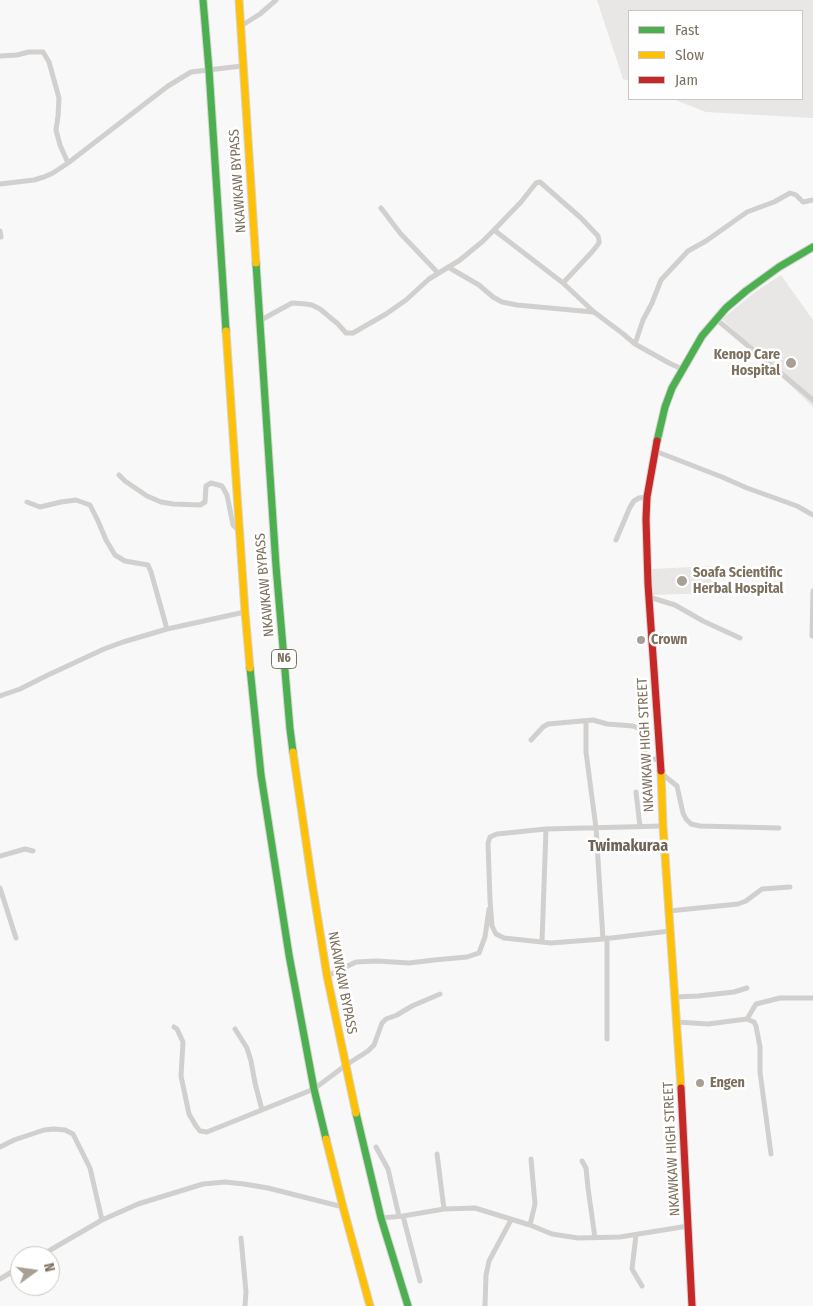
<!DOCTYPE html>
<html>
<head>
<meta charset="utf-8">
<style>
	body { margin:0 }
	#map { position:relative; width:813px; height:1306px; overflow:hidden; background:#f8f8f8; font-family:"Fira Sans Condensed",sans-serif }
	canvas { display:block }
	.legend { position:absolute; left:628px; top:10px; width:175px; height:90px; box-sizing:border-box; background:#fff; border:1px solid #cbc6bf; margin:0; padding:6px 9px; list-style:none; font-size:15px; color:#7d705e }
	.legend li { display:flex; align-items:center; gap:10px; height:25px }
	.legend b { width:25px; border:1px solid #cbc6bf }
	.north { position:absolute; left:10px; top:1246px; width:50px; height:50px; box-sizing:border-box; background:#fff; border:1px solid #cbc6bf; border-radius:50%; rotate:76deg; font-size:14px; font-weight:700; line-height:20px; text-align:center; color:#7d705e }
	.north::after { content:''; display:block; margin:auto; width:18px; height:22px; background:#a8a094; clip-path:polygon(50% 0,100% 100%,50% 72%,0 100%) }
</style>
</head>
<body>
<div id="map">
<canvas width="813" height="1306"></canvas>
<ul class="legend">
<li><b style="height:6px;background:#4caf50"></b>Fast</li>
<li><b style="height:6px;background:#ffc107"></b>Slow</li>
<li><b style="height:6px;background:#c62828"></b>Jam</li>
</ul>
<div class="north">N</div>
</div>
<script>
const ctx = document.querySelector('canvas').getContext('2d');
ctx.lineJoin = 'round';
function fill(path, color) { ctx.fillStyle = color; ctx.fill(path, 'evenodd'); }
const toPath = rows => new Path2D(rows.map(r => 'M' + r).join(''));
function trace(path, color, width, dash) { ctx.strokeStyle = color; ctx.lineWidth = width; ctx.lineCap = dash ? 'butt' : 'round'; ctx.setLineDash(dash || []); ctx.stroke(path); }
function label(font, color, halo, rows, align = 'center') {
  ctx.font = font + ' "Fira Sans Condensed",sans-serif'; ctx.lineWidth = 5; ctx.setLineDash([]); ctx.textBaseline = 'middle'; ctx.strokeStyle = halo; ctx.fillStyle = color; for (const [text, x, y, turn = 0] of rows) {
    ctx.save(); ctx.translate(x, y); ctx.rotate((+turn || 0) * Math.PI / 180); ctx.textAlign = isNaN(turn) ? turn : align; if (halo) ctx.strokeText(text, 0, 0); ctx.fillText(text, 0, 0); ctx.restore();
  }
}
const built = toPath([
	[597,0,813,0,813,118,706,112,673,99,802,99,802,11,629,11,629,81,623,79],
	[781,275,813,320,813,407,722,319,755,292],
	[711,566,712,593,653,595,652,569]
]);
const street = toPath([
	[241,26,260,14,276,0],
	[0,56,17,55,29,52,43,52,49,62,59,98,58,116,56,130,60,145,68,163],
	[0,184,34,180,44,177,53,173,68,163,168,86,191,72,242,66],
	[381,208,400,233,438,273],
	[494,230,521,202,536,183,540,182,581,218,598,236,599,240,599,243,592,252,563,283],
	[0,231,1,237],
	[448,267,479,285,493,297,502,302,517,305,593,312],
	[716,319,813,400],
	[261,320,292,303,306,304,312,305,320,309,338,324,346,333,353,333,386,314,406,300,429,279,460,260,483,241,494,230,563,283,594,312,622,333,635,344,669,363,682,369],
	[635,344,643,320,652,303,661,280,688,251,706,241,747,212,774,202,790,193,796,195,803,202,813,200],
	[655,451,722,477,747,488,797,506,813,515],
	[119,475,125,481,147,496,161,502,173,504,200,505,205,502,206,486,211,483,222,486,227,495,233,525,240,532],
	[27,502,40,507,61,502,76,500,90,505,98,521,106,540,115,555,125,561,148,565,151,572,167,629],
	[616,540,630,507,634,501,639,498,647,497],
	[649,597,675,605,703,621,740,638],
	[812,636,813,591],
	[0,696,20,689,48,675,104,649,123,642,167,629,245,612],
	[586,721,586,752,596,828,603,939],
	[531,740,543,727,548,724,593,720,607,724,633,726,643,730,644,733,645,754,647,758,660,760],
	[661,773,677,786,683,813,686,819,691,824,700,826,779,828],
	[636,792,640,827],
	[663,826,546,829,497,834,490,837,488,843,490,900,492,926,496,934,504,938,551,943,603,939,670,931],
	[0,856,25,849,33,851],
	[0,888,16,938],
	[669,911,738,904,746,901,762,889,790,887],
	[607,938,607,1039],
	[542,942,546,829],
	[327,976,356,962,377,961,409,963,434,960,467,957,479,953,485,937,489,909],
	[674,997,698,996,734,992,747,988],
	[747,1019,756,1004,780,998,813,998],
	[677,1022,708,1024,747,1019,754,1022,756,1026,760,1047,760,1072,771,1154],
	[174,1027,177,1029,183,1042,181,1076,189,1114,196,1126,200,1131,207,1132,314,1089,346,1065,368,1051,374,1045,382,1023,386,1019,397,1015,412,1006,440,994],
	[235,1029,247,1048,251,1061,255,1083,262,1110],
	[0,1147,14,1140,44,1130,54,1129,65,1130,73,1134,90,1168,102,1220],
	[376,1147,388,1169,399,1216],
	[437,1154,444,1209],
	[582,1161,586,1168,588,1188,595,1238],
	[403,1216,420,1281],
	[381,1218,403,1216,444,1209,475,1208,530,1225,552,1234,578,1238,620,1237,688,1226],
	[530,1225,535,1204,531,1159],
	[636,1235,632,1269,642,1286],
	[241,1238,246,1292,245,1306],
	[40,1256,102,1220,138,1204,203,1184,225,1182,244,1184,268,1188,343,1207],
	[0,1279,20,1267],
	[485,1306,486,1275,489,1261,511,1220]
]);
const fast = toPath([
	[203,0,209,70,226,331],
	[256,263,276,566,290,729,293,752],
	[657,441,665,407,672,388,702,336,726,308,746,291,779,267,813,247],
	[250,668,261,775,289,955,314,1089,326,1139],
	[356,1113,381,1218,408,1306]
]);
const slow = toPath([
	[239,0,256,263],
	[226,331,245,612,250,668],
	[293,752,311,876,327,976,356,1113],
	[661,771,663,826,681,1088],
	[326,1139,343,1207,370,1306]
]);
const jam = toPath([
	[657,441,647,497,646,519,648,584,661,771],
	[681,1088,692,1306]
]);
const markers = [
	[791,363,6,"#a8a094"],
	[682,581,6,"#a8a094"],
	[641,640,5,"#a8a094"],
	[700,1083,5,"#a8a094"]
];
const shields = [
	[284,659,25]
];
const shieldNames = [
	["N6",284,659]
];
const streetNames = [
	["NKAWKAW BYPASS",238,181,-94],
	["NKAWKAW BYPASS",265,585,-95],
	["NKAWKAW HIGH STREET",646,745,-93],
	["NKAWKAW BYPASS",342,983,79],
	["NKAWKAW HIGH STREET",672,1149,-93]
];
const poiNames = [
	["Kenop Care",780,355,"right"],
	["Hospital",780,371,"right"],
	["Soafa Scientific",693,573],
	["Herbal Hospital",693,589],
	["Crown",651,640],
	["Engen",710,1083]
];
const quarterNames = [
	["Twimakuraa",628,847]
];
fill(built, '#e8e7e6');
trace(fast, '#d5d4d3', 9);
trace(slow, '#d5d4d3', 9);
trace(jam, '#d5d4d3', 9);
trace(street, '#d1d0ce', 5);
trace(fast, '#4caf50', 7);
trace(slow, '#ffc107', 7);
trace(jam, '#c62828', 7);
for (const [x, y, r, color] of markers) { const dot = new Path2D(); dot.arc(x, y, r, 0, 2 * Math.PI); ctx.fillStyle = color; ctx.fill(dot); trace(dot, '#fff', 2); }
for (const [x, y, w] of shields) { const box = new Path2D(); box.roundRect(x - w / 2, y - 9.5, w, 19, 4); ctx.fillStyle = '#fff'; ctx.fill(box); trace(box, '#7d705e', 1); }
label('bold 12px', '#7d705e', null, shieldNames);
label('14px', '#7d705e', '#fff', streetNames);
label('bold 14px', '#7d705e', '#fff', poiNames, 'left');
label('bold 16px', '#6e6355', '#fff', quarterNames);
</script>
</body>
</html>
